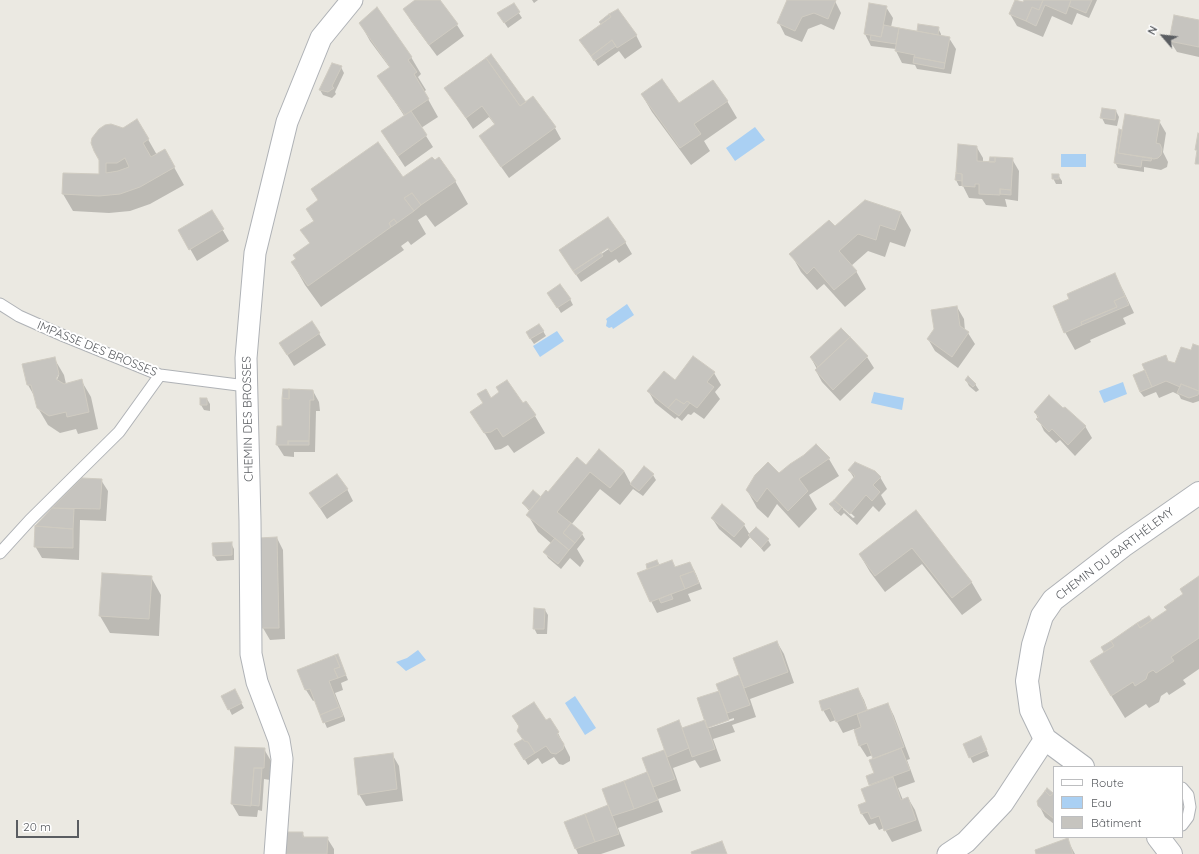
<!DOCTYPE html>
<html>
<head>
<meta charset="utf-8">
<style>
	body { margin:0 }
	#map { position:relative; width:1199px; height:854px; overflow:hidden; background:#ebe9e2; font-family:Quicksand,sans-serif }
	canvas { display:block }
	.legend { position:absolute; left:1053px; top:766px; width:130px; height:72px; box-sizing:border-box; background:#fff; border:1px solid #bdbec0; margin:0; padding:5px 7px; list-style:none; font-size:12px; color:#5a5d61 }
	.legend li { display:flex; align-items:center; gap:8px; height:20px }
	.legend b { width:20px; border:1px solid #bdbec0 }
	.north { position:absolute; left:1143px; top:16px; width:40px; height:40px; -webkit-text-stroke:3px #fff; paint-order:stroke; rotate:298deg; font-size:11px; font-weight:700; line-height:16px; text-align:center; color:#5a5d61 }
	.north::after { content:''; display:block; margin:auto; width:14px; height:18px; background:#5a5d61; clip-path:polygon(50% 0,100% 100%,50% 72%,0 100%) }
	.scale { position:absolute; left:16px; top:820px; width:63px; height:18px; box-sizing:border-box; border:2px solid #5a5d61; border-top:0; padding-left:5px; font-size:12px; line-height:14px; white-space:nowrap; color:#5a5d61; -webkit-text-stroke:3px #fff; paint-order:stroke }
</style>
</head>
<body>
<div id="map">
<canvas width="1199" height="854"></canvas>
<ul class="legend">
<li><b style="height:5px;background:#fff"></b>Route</li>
<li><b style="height:11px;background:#aad0f3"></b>Eau</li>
<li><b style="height:11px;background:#c6c4bf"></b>Bâtiment</li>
</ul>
<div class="north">N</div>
<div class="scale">20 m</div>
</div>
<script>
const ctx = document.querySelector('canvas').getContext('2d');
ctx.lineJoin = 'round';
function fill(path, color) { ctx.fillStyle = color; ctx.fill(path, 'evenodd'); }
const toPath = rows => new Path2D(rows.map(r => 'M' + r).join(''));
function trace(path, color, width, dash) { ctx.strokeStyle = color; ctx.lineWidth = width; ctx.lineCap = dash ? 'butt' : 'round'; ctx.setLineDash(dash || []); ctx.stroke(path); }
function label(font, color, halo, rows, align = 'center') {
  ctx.font = font + ' Quicksand,sans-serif'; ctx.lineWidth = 4; ctx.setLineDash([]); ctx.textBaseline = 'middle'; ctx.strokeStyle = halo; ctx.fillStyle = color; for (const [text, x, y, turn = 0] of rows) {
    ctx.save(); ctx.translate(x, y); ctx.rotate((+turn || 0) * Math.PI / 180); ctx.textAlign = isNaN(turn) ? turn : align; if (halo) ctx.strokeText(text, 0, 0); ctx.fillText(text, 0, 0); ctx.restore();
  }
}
const water = toPath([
	[755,127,765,140,735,161,726,148],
	[1061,154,1086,154,1086,167,1061,167],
	[627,304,634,315,613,329,612,327,609,328,606,326,607,321,606,319],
	[557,331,564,341,540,357,533,346],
	[1123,382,1127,394,1104,403,1099,391],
	[874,392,904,398,902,410,871,403],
	[418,650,426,660,406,671,396,662,407,658],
	[575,696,596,728,585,735,565,703]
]);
const shadow = toPath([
	[417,0,438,0,457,25,464,36,437,56,411,21,404,9],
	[532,0,538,0,534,3],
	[791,0,832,0,835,1,841,13,834,30,821,24,808,29,802,42,785,35,779,23],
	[1016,0,1023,3,1025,0,1097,0,1089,18,1077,13,1072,25,1052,16,1043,37,1017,26,1010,14],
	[513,4,522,18,508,28,502,19],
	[886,7,893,18,891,27,919,32,918,30,938,28,941,34,941,36,949,38,956,49,951,74,917,69,915,65,902,63,896,51,896,49,871,46,865,34],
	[609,16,611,20,636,35,642,47,625,59,619,51,598,66,581,40,602,25,600,22],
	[1199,21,1199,57,1177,52,1170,41],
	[360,23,411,57,421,74,418,77,426,90,424,92,438,117,421,128,433,147,405,167,382,132,405,117,378,76,390,68,370,41],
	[341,67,344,73,335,92,336,94,332,98,323,95,320,90],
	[446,88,526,103,555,128,561,139,509,178,487,147,480,136,495,125,489,117,473,129],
	[642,95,679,104,727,101,737,118,704,141,710,151,691,165,652,112],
	[1103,109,1116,111,1119,117,1117,126,1105,124,1102,118],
	[137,120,157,155,165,151,184,185,150,204,130,211,109,213,73,211,63,194,100,176,100,161,123,129],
	[1159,121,1166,133,1163,152,1168,162,1167,167,1161,170,1144,167,1144,172,1118,168,1115,162,1122,131,1123,133],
	[976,146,983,158,983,162,990,163,1012,159,1019,171,1018,201,1005,199,1007,207,986,205,982,199,969,198,963,186,959,186,956,180],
	[1058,175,1062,181,1062,184,1056,184,1053,178],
	[402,178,455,181,468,204,435,227,426,215,418,220,426,234,411,245,408,241,401,246,404,250,321,307,305,285,292,262,310,244,302,230,314,222,307,209],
	[865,201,901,213,911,230,905,247,890,242,885,257,868,251,851,266,856,271,866,289,845,307,824,284,817,290,801,272,791,254,835,228],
	[212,212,229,241,197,261,180,231],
	[625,242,632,254,619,263,616,259,581,282,560,251],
	[612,244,613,246,600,255,600,252],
	[1114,274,1124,292,1134,313,1123,318,1126,324,1090,340,1091,342,1075,350,1065,332,1071,299],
	[552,298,570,299,573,305,561,313],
	[957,307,964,319,965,331,968,333,975,344,958,368,935,351,928,339],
	[312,322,326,345,294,366,280,343],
	[841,329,867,357,874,368,840,401,822,382,816,371,817,369,811,358],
	[543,331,546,336,534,344,530,338],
	[1199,348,1199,401,1193,403,1181,399,1179,395,1173,392,1159,398,1156,392,1144,397,1140,392,1169,362,1175,365,1191,352],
	[54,358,64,375,66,384,81,380,91,397,98,429,78,434,76,429,60,433,48,425,38,408,36,399,28,385,23,365],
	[57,375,59,375,55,384],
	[693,358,714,373,721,385,715,392,720,399,704,419,694,412,691,415,688,414,682,421,677,417,675,419,655,403,649,392,675,381],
	[966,380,975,384,979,390,976,392,969,386],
	[313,391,319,402,320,411,316,411,315,452,294,452,294,457,284,456,277,445,283,427],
	[207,399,210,404,210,411,204,410,201,405],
	[491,399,522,404,535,416,545,433,514,453,508,445,501,449,495,450,472,412],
	[1035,412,1085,426,1092,438,1075,456,1060,440,1056,443,1044,431],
	[829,459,839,476,809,495,817,509,799,528,777,504,768,518,757,508,747,490,779,475],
	[586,466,624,471,631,484,653,475,656,480,643,496,633,489,620,505,600,489,571,525,582,534,585,539,577,549,584,561,580,567,570,558,561,569,548,558,545,552,552,544,538,532,528,515,530,512,523,503,549,493],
	[849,470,880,477,887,489,881,495,886,504,879,512,873,506,857,525,844,513,841,516,834,510,831,504,854,478],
	[843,506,855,517,853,518,843,509],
	[82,479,101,480,108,491,106,521,80,520,79,560,42,558,35,546,37,526],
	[347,489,353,501,327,519,310,493],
	[916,511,972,583,982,600,962,615,922,564,885,592,870,572,860,555],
	[712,518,744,525,750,535,768,540,771,545,764,552,751,536,741,548,719,529],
	[277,538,283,550,285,639,270,640,263,628],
	[231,543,234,549,234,560,217,561,214,556],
	[657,561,660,565,675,568,690,563,696,574,702,589,688,594,691,601,657,613,651,601,649,570,647,565],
	[151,577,161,595,159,636,110,633,100,616],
	[1199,578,1199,669,1183,680,1186,684,1169,695,1167,692,1161,696,1159,702,1149,708,1146,704,1125,718,1104,684,1105,652,1103,648,1152,622,1168,611],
	[545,610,548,615,547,634,537,634,534,628],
	[777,642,784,654,794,683,750,699,756,717,732,725,735,732,713,739,721,761,700,768,695,760,673,768,681,791,658,799,663,812,618,828,625,846,601,854,578,854,565,822,610,806,604,789,649,773,643,759,666,751,679,722,683,729,706,721,720,691,718,684,741,676],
	[734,718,734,720,709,728,709,726],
	[338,655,348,680,341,683,343,690,335,693,345,719,345,721,327,728,315,700,313,701,306,690,298,670],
	[858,689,864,700,868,711,888,704,894,716,910,759,907,760,915,782,898,788,903,800,908,798,915,810,922,831,892,842,884,828,879,830,875,823,869,825,862,814,859,805,867,803,871,786,868,777,875,774,873,755,867,757,860,746,854,729,843,733,836,720,830,722,823,710],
	[235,691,244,708,232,715,229,709],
	[513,717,546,722,558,733,570,757,570,761,563,765,559,764,554,757,542,764,538,758,528,765,519,750,524,739,519,727],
	[984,743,989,756,973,763,964,745],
	[236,748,264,749,271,761,270,780,264,779,262,811,258,810,257,817,239,816,232,804],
	[392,754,399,766,403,801,366,806,359,794],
	[1047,790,1054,794,1054,824,1045,817,1039,805],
	[302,833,305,838,327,838,334,849,334,854,285,854],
	[1067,839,1075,854,1037,854]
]);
const building = toPath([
	[415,0,440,0,458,24,429,45,403,9,415,0],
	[787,0,836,0,828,19,814,13,802,17,795,31,777,23,787,0],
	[1015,0,1023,2,1024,0,1043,0,1039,10,1032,7,1026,21,1009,14,1015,0],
	[1043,0,1071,0,1066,14,1045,5,1036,26,1026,21,1032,7,1039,10,1043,0],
	[1071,0,1092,0,1086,13,1069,6,1071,0],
	[514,3,520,12,504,23,497,13,514,3],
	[869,3,887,6,881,37,864,34,869,3],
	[377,7,412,57,408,60,417,72,414,74,429,99,405,115,377,76,390,67,359,23,377,7],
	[618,9,637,35,617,48,612,40,591,56,579,40,611,17,609,14,618,9],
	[609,14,611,17,601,24,599,22,609,14],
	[1174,15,1199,20,1199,47,1169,41,1174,15],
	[918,24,939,27,938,35,917,31,918,24],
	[884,25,899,28,896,44,870,40,871,35,881,37,884,25],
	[899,28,950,37,945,63,914,57,915,55,895,51,899,28],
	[612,40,616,46,594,61,591,56,612,40],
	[491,54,526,102,520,106,486,58,491,54],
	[914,57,945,63,944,69,913,63,914,57],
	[486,58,520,106,533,96,556,127,501,167,479,136,495,124,482,106,466,118,444,88,486,58],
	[332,63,342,66,332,86,334,88,328,92,319,90,332,63],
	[662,79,679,103,713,80,728,101,694,124,701,134,680,148,641,94,662,79],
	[1102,108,1116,110,1115,120,1100,118,1102,108],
	[411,111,427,135,398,156,381,131,411,111],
	[1125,114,1160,120,1156,143,1160,144,1162,149,1161,155,1158,158,1154,159,1118,153,1125,114],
	[137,119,149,139,143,143,151,157,165,149,175,167,140,187,120,194,99,196,62,194,63,173,99,174,99,160,94,151,91,143,92,138,99,129,105,125,111,124,123,128,137,119],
	[125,158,129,167,118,171,106,173,106,163,117,163,125,158],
	[1119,129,1122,130,1118,153,1152,158,1151,161,1142,160,1141,167,1114,163,1119,129],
	[1198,133,1199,134,1199,164,1195,164,1197,150,1195,150,1198,133],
	[378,142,403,177,432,157,435,160,439,157,456,181,421,205,412,193,404,198,414,211,397,223,394,219,389,223,391,227,308,286,291,262,296,259,293,255,310,243,300,230,314,221,306,209,318,200,311,189,378,142],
	[958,144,977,146,977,161,995,162,995,157,1013,158,1011,190,1000,189,1000,195,979,194,979,184,975,184,975,187,962,186,962,174,956,173,958,144],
	[990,157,995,157,995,162,989,162,990,157],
	[956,173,962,174,962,181,955,180,956,173],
	[1052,174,1059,174,1059,179,1052,179,1052,174],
	[1000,189,1011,190,1011,195,1000,194,1000,189],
	[412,193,421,205,414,211,404,198,412,193],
	[865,200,901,212,895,230,880,225,876,240,858,234,839,251,857,271,834,290,814,267,807,274,789,254,829,220,835,226,865,200],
	[212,210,224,229,189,250,178,230,212,210],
	[608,217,626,242,611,252,608,248,573,271,559,250,608,217],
	[394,219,397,223,391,227,389,223,394,219],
	[601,253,603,256,576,275,573,271,601,253],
	[1115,273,1125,296,1114,301,1117,307,1081,322,1082,325,1064,333,1053,306,1069,299,1067,294,1115,273],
	[560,284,571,299,557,308,547,293,560,284],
	[1125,296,1129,305,1082,325,1081,322,1117,307,1114,301,1125,296],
	[957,306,960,326,969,332,952,357,927,339,934,329,931,310,957,306],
	[312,321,320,333,287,355,279,343,312,321],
	[539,324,544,331,530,339,526,332,539,324],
	[841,328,850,337,818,367,810,357,841,328],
	[850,337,868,356,833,390,815,370,850,337],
	[1193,344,1199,346,1199,391,1181,384,1180,387,1166,381,1152,387,1142,364,1166,355,1168,361,1175,363,1181,347,1191,350,1193,344],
	[693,356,715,372,707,382,714,387,697,408,687,401,684,404,676,399,668,408,647,391,664,371,675,380,693,356],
	[55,357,59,374,56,379,64,384,82,379,89,412,67,417,66,412,49,416,37,408,31,385,27,385,22,364,55,357],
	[1145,370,1152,387,1140,392,1133,375,1145,370],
	[968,376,976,384,973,387,965,380,968,376],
	[507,380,523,403,526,401,536,415,503,437,497,428,491,432,484,433,470,412,483,403,477,394,486,389,491,398,499,392,496,387,507,380],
	[1181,384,1199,391,1198,395,1189,398,1177,393,1181,384],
	[283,389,289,389,289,399,282,398,283,389],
	[289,389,313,390,314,400,310,400,309,441,288,441,288,445,276,445,277,426,282,426,282,398,289,399,289,389],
	[1049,395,1063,408,1065,407,1086,426,1068,445,1052,429,1049,432,1036,419,1039,417,1034,412,1049,395],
	[200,398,207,398,207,405,200,405,200,398],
	[676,399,684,404,687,401,690,403,679,416,668,408,676,399],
	[288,441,309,441,309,445,288,445,288,441],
	[816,444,830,458,799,479,808,491,788,511,767,488,757,502,746,490,755,475,768,462,779,473,790,464,804,455,816,444],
	[599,449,624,471,610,488,590,472,557,512,571,523,563,533,575,543,569,550,526,515,546,490,548,492,577,457,586,465,599,449],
	[855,462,875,471,881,477,873,485,880,492,872,501,866,495,850,514,834,500,855,476,848,470,855,462],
	[644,466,654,474,639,491,630,484,644,466],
	[337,474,348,489,320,508,309,493,337,474],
	[82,478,102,479,100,509,52,508,82,478],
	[533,490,541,497,530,510,522,503,533,490],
	[834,500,842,507,838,512,829,504,834,500],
	[722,504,745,524,734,537,711,518,722,504],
	[52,508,74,509,73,529,35,526,52,508],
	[916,510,972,582,952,598,912,548,875,576,859,554,916,510],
	[571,523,583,533,575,543,563,533,571,523],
	[35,526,73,529,73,548,34,547,35,526],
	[756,527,769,539,761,548,748,535,756,527],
	[277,537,279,628,262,628,259,538,277,537],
	[555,538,569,550,558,564,543,552,555,538],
	[232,542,232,555,213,556,212,543,232,542],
	[657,560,659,565,647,569,646,564,657,560],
	[672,560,675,567,690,562,694,571,680,576,685,589,650,602,637,573,672,560],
	[694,571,699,583,685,589,680,576,694,571],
	[102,573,152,576,149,619,99,616,102,573],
	[1199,576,1199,638,1171,657,1174,661,1156,673,1153,670,1148,673,1146,679,1135,686,1133,682,1111,696,1090,661,1114,646,1111,641,1137,623,1140,628,1167,610,1164,607,1183,594,1180,589,1199,576],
	[671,594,673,599,661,603,659,599,671,594],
	[534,608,545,609,544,629,533,629,534,608],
	[1149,616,1152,620,1140,628,1137,623,1149,616],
	[777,641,788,672,744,688,733,658,777,641],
	[1111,641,1114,646,1104,652,1101,647,1111,641],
	[338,654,346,675,338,678,334,669,340,667,335,655,338,654],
	[335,655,340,667,334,669,338,678,329,681,339,707,320,715,310,689,305,690,297,670,335,655],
	[739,675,750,705,727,713,716,684,739,675],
	[858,688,867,710,836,722,830,708,822,711,819,701,858,688],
	[235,689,242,703,228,710,221,696,235,689],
	[719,691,729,720,707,728,697,698,719,691],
	[534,702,546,720,550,718,559,732,557,734,564,744,563,749,556,754,551,753,546,746,535,753,528,742,524,741,517,731,519,726,512,716,534,702],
	[888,703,904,747,873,759,867,743,859,746,854,730,861,727,857,714,888,703],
	[339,707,343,716,323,723,320,715,339,707],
	[679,720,689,748,667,757,657,729,679,720],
	[705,720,715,749,692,757,682,728,705,720],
	[981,736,987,750,969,758,963,744,981,736],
	[523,739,524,741,528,742,535,753,524,760,514,744,523,739],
	[235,747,265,748,264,768,254,768,251,806,231,804,235,747],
	[901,748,910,770,869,785,866,776,874,773,869,760,901,748],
	[664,750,675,779,653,787,642,758,664,750],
	[393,753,397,789,358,795,354,758,393,753],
	[254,768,262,768,259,806,251,805,254,768],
	[647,772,658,800,634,809,624,781,647,772],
	[893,777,901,800,908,797,916,820,884,831,879,816,871,819,868,812,861,814,858,805,866,802,861,789,893,777],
	[624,781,634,809,612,816,602,789,624,781],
	[1047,788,1053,793,1050,796,1045,791,1047,788],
	[1045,791,1050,796,1054,793,1054,819,1038,806,1037,801,1045,791],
	[608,805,619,834,595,842,585,814,608,805],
	[585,814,595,842,575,849,564,822,585,814],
	[284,832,303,832,303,837,328,837,327,854,283,854,284,832],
	[1068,838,1073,854,1036,854,1035,850,1068,838],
	[722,841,727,854,692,854,691,852,722,841]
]);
const service = toPath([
	[0,304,19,316,64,336,160,375,246,386],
	[0,553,30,520,119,432,160,375],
	[1182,788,1188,795,1190,807,1188,817,1182,825]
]);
const minor = toPath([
	[275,854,282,759,279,740,257,682,251,654,250,521,246,358,255,253,287,122,321,38,352,0],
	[948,854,966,842,1003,803,1045,739]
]);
const tertiary = toPath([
	[1083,767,1045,739,1031,710,1027,681,1033,645,1042,616,1053,600,1123,546,1199,493],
	[1158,837,1171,854]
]);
const streetNames = [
	["IMPASSE DES BROSSES",97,349,22],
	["CHEMIN DES BROSSES",248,419,-91],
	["CHEMIN DU BARTHÉLEMY",1115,554,-37]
];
fill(water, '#aad0f3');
fill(shadow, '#0003');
fill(building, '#c6c4bf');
trace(building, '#cfcbc1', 1);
trace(service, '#afb2b6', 13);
trace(minor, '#afb2b6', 23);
trace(tertiary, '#afb2b6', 24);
trace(service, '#fff', 11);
trace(minor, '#fff', 21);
trace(tertiary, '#fff', 22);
label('12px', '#5a5d61', '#fff', streetNames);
</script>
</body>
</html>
